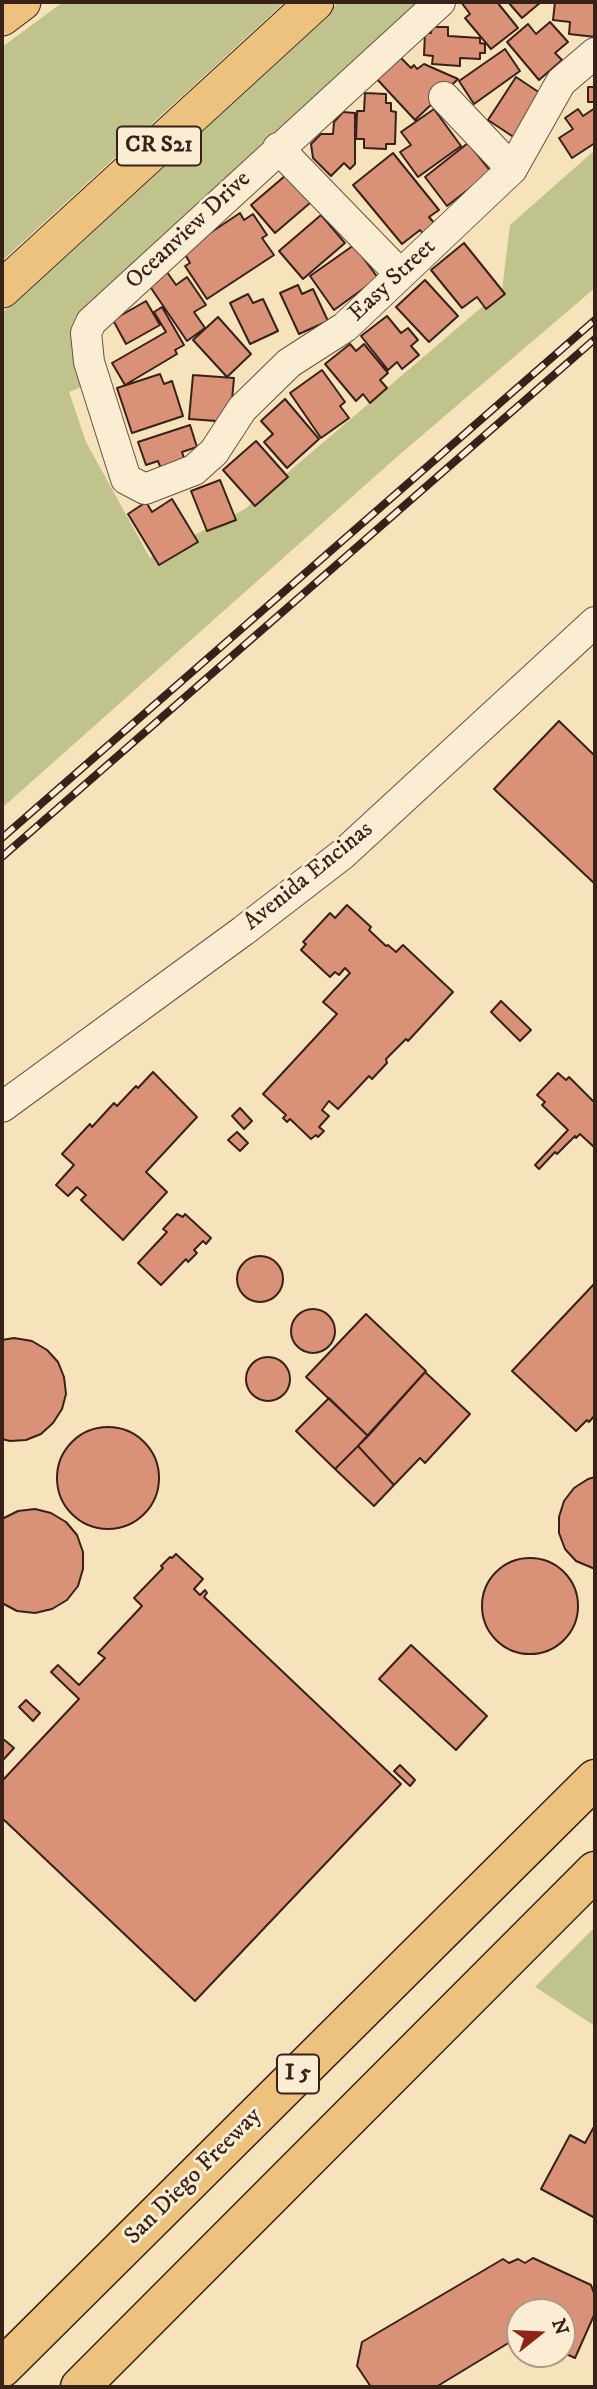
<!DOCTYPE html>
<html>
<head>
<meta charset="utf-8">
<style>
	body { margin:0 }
	#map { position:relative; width:597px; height:2389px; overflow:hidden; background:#f7e3bb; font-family:"IM FELL DW Pica",serif }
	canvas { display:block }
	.frame { position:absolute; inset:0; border:4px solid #382119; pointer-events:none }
	.north { position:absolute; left:506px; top:2298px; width:70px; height:70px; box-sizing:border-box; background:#faedd3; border:2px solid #ac9b89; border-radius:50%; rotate:72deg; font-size:19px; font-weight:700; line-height:28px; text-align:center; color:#382119 }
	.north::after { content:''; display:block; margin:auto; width:24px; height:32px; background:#8f2418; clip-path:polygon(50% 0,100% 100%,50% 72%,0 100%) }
</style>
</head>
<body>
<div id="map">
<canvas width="597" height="2389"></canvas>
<div class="frame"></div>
<div class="north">N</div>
</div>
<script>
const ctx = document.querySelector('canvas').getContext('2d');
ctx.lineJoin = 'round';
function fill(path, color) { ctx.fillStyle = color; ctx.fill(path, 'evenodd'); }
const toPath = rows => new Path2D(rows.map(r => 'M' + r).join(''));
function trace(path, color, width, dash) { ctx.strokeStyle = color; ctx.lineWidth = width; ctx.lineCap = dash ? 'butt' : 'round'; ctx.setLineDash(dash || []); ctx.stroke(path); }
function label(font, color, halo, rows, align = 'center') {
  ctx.font = font + ' "IM FELL DW Pica",serif'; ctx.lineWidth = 6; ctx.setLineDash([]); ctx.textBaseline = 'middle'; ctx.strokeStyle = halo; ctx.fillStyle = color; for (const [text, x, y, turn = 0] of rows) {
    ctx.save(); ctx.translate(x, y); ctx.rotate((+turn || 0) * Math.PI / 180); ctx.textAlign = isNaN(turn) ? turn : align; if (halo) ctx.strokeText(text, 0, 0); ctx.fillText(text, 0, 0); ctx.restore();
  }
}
const green = toPath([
	[63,2,285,2,2,261,2,47],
	[339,2,420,2,94,301,86,385,69,392,86,442,150,558,245,509,502,290,510,225,595,150,595,288,399,455,2,808,2,313],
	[595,1927,595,2026,535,1987]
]);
const building = toPath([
	[461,2,497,2,518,28,491,49,465,18,470,14,461,2],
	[508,2,541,2,522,18,508,2],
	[555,2,595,2,595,37,569,34,570,22,553,20,555,2],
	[550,22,568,42,555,53,562,60,539,80,507,42,528,24,536,34,550,22],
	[432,27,448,27,448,36,480,38,480,43,485,44,485,53,480,53,480,59,460,58,460,66,432,64,433,56,424,55,425,33,431,33,432,27],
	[505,49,520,71,474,104,459,81,505,49],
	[398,55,411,68,414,65,417,69,424,64,458,79,415,120,375,77,398,55],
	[516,77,543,95,515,138,488,120,516,77],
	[588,87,595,87,595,102,588,102,588,87],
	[365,93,386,94,386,103,391,103,391,111,396,112,395,144,386,144,386,149,364,148,364,139,356,139,357,111,364,111,365,93],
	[595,108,595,143,572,158,559,138,573,129,565,118,578,109,583,116,595,108],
	[434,109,461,146,418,177,400,152,411,145,401,132,434,109],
	[343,112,355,113,355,164,350,169,344,163,331,176,313,158,311,144,321,134,333,134,334,122,343,112],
	[468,143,491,172,447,206,425,177,468,143],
	[393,153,439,210,429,217,435,224,423,234,420,230,402,244,353,185,393,153],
	[293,169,317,197,275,233,251,205,293,169],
	[240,213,244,220,253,214,267,235,262,238,274,255,207,299,185,266,190,263,183,251,240,213],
	[321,215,345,243,303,279,279,251,321,215],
	[464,243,505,294,486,309,477,297,462,308,431,270,464,243],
	[354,245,378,278,334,310,310,276,354,245],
	[167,272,176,285,187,277,206,305,194,312,205,328,187,341,149,285,167,272],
	[425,280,458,316,429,342,396,307,425,280],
	[298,285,302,294,313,289,328,321,299,334,280,293,298,285],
	[248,294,253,303,263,299,278,331,250,344,230,303,248,294],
	[146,301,160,325,126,344,113,320,146,301],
	[162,307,184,345,175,350,177,354,125,385,112,363,166,332,154,312,162,307],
	[387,316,401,333,408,328,418,340,411,346,419,355,402,369,397,362,388,370,361,336,387,316],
	[218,317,251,354,227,377,193,340,218,317],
	[350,344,356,351,364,344,388,373,380,380,387,388,370,403,363,394,356,401,325,364,350,344],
	[322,370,345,402,340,406,349,418,321,438,290,393,322,370],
	[160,374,164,384,172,381,183,416,132,433,117,388,160,374],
	[193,375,234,378,230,422,189,419,193,375],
	[285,399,319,439,287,468,264,442,273,434,261,421,285,399],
	[190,425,197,447,182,452,185,461,161,469,158,461,146,465,138,442,190,425],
	[256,441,288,477,255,506,223,470,256,441],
	[220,480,236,520,207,531,191,491,220,480],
	[172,499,198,542,159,565,128,514,146,502,152,512,172,499],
	[559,721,595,756,595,884,494,789,559,721],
	[347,905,371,927,369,930,386,946,388,945,396,952,403,945,453,992,408,1041,406,1039,386,1059,387,1063,372,1079,369,1076,338,1109,329,1101,322,1110,329,1116,319,1127,324,1131,318,1137,316,1135,311,1139,290,1119,287,1122,283,1118,286,1115,263,1094,337,1014,323,1002,350,973,345,968,339,975,335,972,330,977,301,950,306,944,303,942,330,913,335,918,347,905],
	[501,1001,531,1030,520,1041,491,1012,501,1001],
	[153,1072,197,1117,146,1172,167,1192,123,1240,81,1200,86,1195,77,1187,68,1196,56,1185,74,1165,62,1154,90,1124,92,1127,114,1103,117,1106,136,1086,138,1088,153,1072],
	[558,1073,566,1080,569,1077,595,1103,595,1148,580,1134,576,1138,575,1136,557,1154,555,1152,539,1169,535,1165,568,1130,542,1105,545,1102,537,1095,558,1073],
	[240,1108,252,1121,244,1129,232,1116,240,1108],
	[237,1132,248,1143,240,1151,228,1140,237,1132],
	[177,1214,183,1217,185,1214,211,1238,206,1244,203,1241,194,1250,197,1253,188,1262,186,1259,161,1285,138,1263,167,1232,163,1229,177,1214],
	'237 1279a23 23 0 1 1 46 0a23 23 0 1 1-46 0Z',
	[595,1283,595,1415,589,1422,587,1420,576,1431,512,1371,595,1283],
	'291 1331a22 22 0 1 1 44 0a22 22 0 1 1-44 0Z',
	[366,1314,426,1371,368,1436,306,1377,366,1314],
	[14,1338,32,1341,47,1350,58,1362,64,1377,66,1394,62,1409,53,1423,41,1434,26,1440,10,1441,2,1439,2,1340,14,1338],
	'246 1379a22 22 0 1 1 44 0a22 22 0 1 1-44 0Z',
	[425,1372,470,1414,425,1463,420,1458,394,1485,358,1446,425,1372],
	[329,1398,368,1436,335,1469,296,1431,329,1398],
	'57 1478a51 51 0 1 1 102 0a51 51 0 1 1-102 0Z',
	[358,1446,394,1485,374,1506,335,1469,358,1446],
	[595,1477,595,1569,576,1561,565,1549,559,1533,559,1517,564,1501,574,1488,588,1479,595,1477],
	[35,1509,51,1513,66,1522,77,1535,83,1552,83,1569,78,1586,67,1600,52,1609,35,1613,17,1611,2,1603,2,1519,18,1511,35,1509],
	[176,1554,203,1579,194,1589,200,1595,205,1590,207,1593,204,1597,401,1784,195,2001,2,1818,2,1781,79,1699,51,1672,58,1665,79,1685,105,1658,98,1653,142,1606,134,1598,163,1568,161,1566,170,1557,172,1558,176,1554],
	'482 1606a48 48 0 1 1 96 0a48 48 0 1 1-96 0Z',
	[411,1645,487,1716,456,1750,379,1679,411,1645],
	[26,1700,40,1713,33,1721,19,1707,26,1700],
	[2,1738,14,1748,4,1759,2,1757,2,1738],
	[400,1765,415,1780,410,1786,394,1771,400,1765],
	[595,2125,595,2218,541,2189,570,2135,585,2143,595,2125],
	[533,2258,591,2285,595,2296,595,2313,575,2358,562,2352,562,2312,520,2312,520,2336,436,2387,371,2387,357,2366,362,2342,503,2259,509,2263,518,2259,525,2263,533,2258]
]);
const minor = toPath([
	[440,2,91,322,86,333,89,362,126,479,145,489,194,470,214,452,242,409,289,363,345,327,512,169,561,82,595,53],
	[444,97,512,169],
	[278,148,400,274],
	[2,1107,243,931,343,854,595,622]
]);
const major = toPath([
	[2,17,22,2],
	[2,289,315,2]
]);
const highway = toPath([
	[2,2368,595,1779],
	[80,2387,595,1871]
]);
const rail = toPath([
	[2,838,595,320],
	[2,857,595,339]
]);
const shields = [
	[159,146,84],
	[298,2074,42]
];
const shieldNames = [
	["CR S21",159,146],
	["I 5",298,2074]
];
const streetNames = [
	["Oceanview Drive",189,231,-43],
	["Easy Street",393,281,-43],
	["Avenida Encinas",309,877,-39],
	["San Diego Freeway",194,2177,-45]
];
fill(green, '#c1c38d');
fill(building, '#d99278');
trace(building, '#382119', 2);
trace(minor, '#685242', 32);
trace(major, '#382119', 39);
trace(highway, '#382119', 41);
trace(minor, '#faedd3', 30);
trace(major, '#ecc27e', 37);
trace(highway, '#ecc27e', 38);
trace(rail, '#382119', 8);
trace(rail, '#faedd3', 5, [16]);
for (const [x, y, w] of shields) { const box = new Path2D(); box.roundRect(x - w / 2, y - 19.5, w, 39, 5); ctx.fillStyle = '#faedd3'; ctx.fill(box); trace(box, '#382119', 2); }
label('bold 23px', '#382119', null, shieldNames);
label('24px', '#382119', '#faedd3', streetNames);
</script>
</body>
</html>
